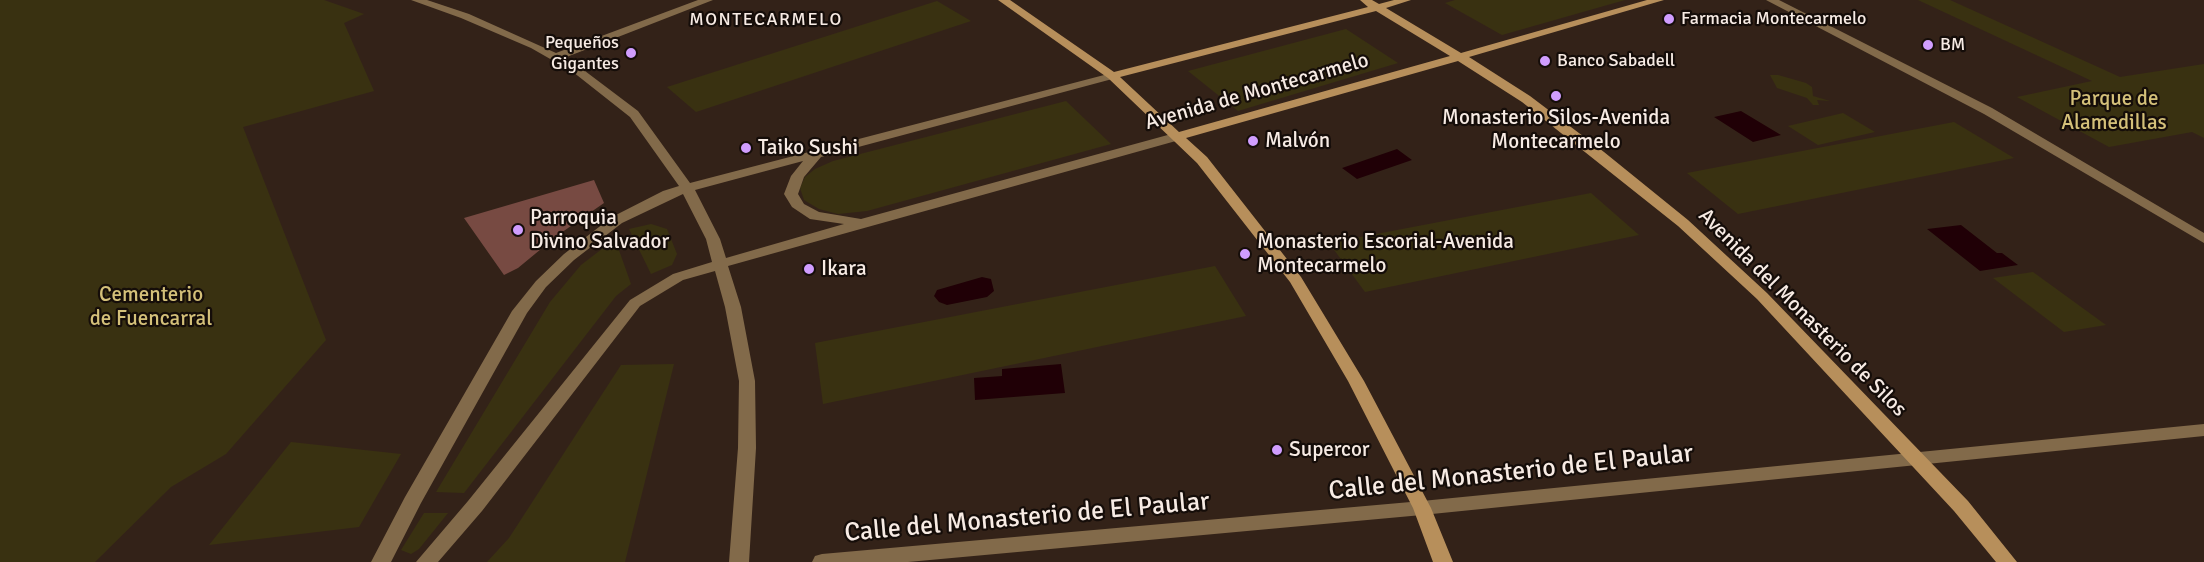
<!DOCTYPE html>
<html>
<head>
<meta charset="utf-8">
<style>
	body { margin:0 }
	canvas { display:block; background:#332218 }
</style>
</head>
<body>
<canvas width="2204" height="562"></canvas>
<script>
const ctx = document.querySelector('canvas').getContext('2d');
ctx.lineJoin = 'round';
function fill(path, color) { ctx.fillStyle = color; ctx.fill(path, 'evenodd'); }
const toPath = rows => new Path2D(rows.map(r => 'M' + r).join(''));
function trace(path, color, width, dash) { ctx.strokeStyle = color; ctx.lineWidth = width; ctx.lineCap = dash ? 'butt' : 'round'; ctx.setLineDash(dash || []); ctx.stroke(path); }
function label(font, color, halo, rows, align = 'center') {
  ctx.font = font + ' Signika,sans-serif'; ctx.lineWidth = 4.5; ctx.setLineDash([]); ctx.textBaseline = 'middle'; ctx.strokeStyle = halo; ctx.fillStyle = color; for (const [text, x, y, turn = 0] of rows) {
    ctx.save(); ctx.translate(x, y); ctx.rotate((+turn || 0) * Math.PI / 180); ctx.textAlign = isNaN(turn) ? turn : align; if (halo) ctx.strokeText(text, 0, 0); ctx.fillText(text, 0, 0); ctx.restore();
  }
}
const green = toPath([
	[0,0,324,0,364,14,344,23,374,91,243,127,326,340,226,454,171,487,95,562,0,562],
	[1455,0,1625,0,1502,35,1445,3],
	[1918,0,1950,0,2120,77,2204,64,2204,138,2192,132,2109,147,2017,97,2092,81],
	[937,1,971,21,696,112,667,87],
	[1346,29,1398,63,1238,111,1188,71],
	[1770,75,1778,75,1806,83,1812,87,1813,96,1830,101,1817,100,1819,105,1813,105,1807,98,1777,88],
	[1066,101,1111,144,867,211,838,214,819,209,804,200,800,188,805,177,815,169,833,161],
	[1843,113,1875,132,1818,145,1788,126],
	[1954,122,2014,158,1738,214,1687,173],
	[1591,193,1639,235,1365,292,1329,243],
	[651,224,667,229,677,254,672,265,651,274,629,229],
	[615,239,631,284,616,296,464,493,436,492,550,302,581,265],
	[1215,266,1246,316,823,404,815,343],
	[2033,272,2106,325,2064,332,1993,278],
	[674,364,625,562,487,562,509,538,621,365],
	[291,442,401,454,359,527,209,545],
	[424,513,448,513,419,549,411,554,401,550]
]);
const water = toPath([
	[1741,111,1781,135,1753,142,1714,117],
	[1397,149,1412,160,1357,179,1342,168],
	[1961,225,1997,253,2002,253,2018,265,1980,271,1927,229],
	[982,277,991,279,994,291,987,297,947,305,939,302,934,296,937,290],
	[1061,364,1065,393,975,400,974,378,1002,376,1002,369]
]);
const building = toPath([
	[594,180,604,203,558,235,518,268,504,275,464,218]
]);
const street = toPath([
	[411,0,427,0,469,14,556,53,698,0,713,0,564,58,581,68,638,111,690,183,1108,74,1116,74,1118,76,1116,78,821,157,804,177,798,194,804,204,819,212,861,219,1175,133,1183,133,1185,136,1183,139,728,266,741,307,755,381,756,448,749,562,729,562,738,448,739,381,725,307,715,271,683,280,640,306,482,511,438,562,416,562,468,501,630,300,673,274,712,262,706,239,683,194,622,223,574,260,546,287,527,313,421,503,391,562,371,562,405,497,512,311,536,281,564,254,612,217,663,191,679,186,630,117,573,72,531,48,461,18,411,0],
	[803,161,791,176,784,194,792,207,810,219,844,224,726,258,720,239,695,190,803,161],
	[1766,0,1779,0,1992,108,2204,233,2204,243,1984,114,1766,0],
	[2204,424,2204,436,1422,515,908,562,812,562,815,556,822,554,1422,501,2204,424]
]);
const secondary = toPath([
	[998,0,1010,0,1114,72,1368,7,1360,0,1372,0,1379,4,1394,0,1411,0,1386,8,1461,53,1647,0,1664,0,1469,57,1530,96,1604,152,1688,220,1767,293,1968,501,2017,562,1996,562,1954,511,1757,299,1678,226,1522,102,1458,61,1186,138,1207,157,1301,277,1364,381,1431,508,1453,562,1433,562,1413,508,1348,381,1290,282,1197,163,1108,78,998,0],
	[1376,11,1450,56,1179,132,1120,77,1376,11]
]);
const markers = [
	[1669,19,6,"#d09dfe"],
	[1928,45,6,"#d09dfe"],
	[631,53,6,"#d09dfe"],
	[1545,61,6,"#d09dfe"],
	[1556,96,6,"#d09dfe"],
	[1253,141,6,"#d09dfe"],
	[746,148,6,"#d09dfe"],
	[518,230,6,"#d09dfe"],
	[1245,254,6,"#d09dfe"],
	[809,269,6,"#d09dfe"],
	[1277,450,6,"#d09dfe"]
];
const farPoinames = [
	["Farmacia Montecarmelo",1681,19],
	["Pequeños",619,43,"right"],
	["Gigantes",619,64,"right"],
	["BM",1940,45],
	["Banco Sabadell",1557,61]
];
const farNeighbourhoodnames = [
	["MONTECARMELO",766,20]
];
const streetNames = [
	["Avenida de Montecarmelo",1257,92,-16],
	["Avenida del Monasterio de Silos",1802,313,45]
];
const parkNames = [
	["Parque de",2114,99],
	["Alamedillas",2114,123],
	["Cementerio",151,295],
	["de Fuencarral",151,319]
];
const poiNames = [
	["Monasterio Silos-Avenida",1556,118,"center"],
	["Montecarmelo",1556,142,"center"],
	["Malvón",1265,141],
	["Taiko Sushi",758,148],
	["Parroquia",530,218],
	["Divino Salvador",530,242],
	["Monasterio Escorial-Avenida",1257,242],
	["Montecarmelo",1257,266],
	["Ikara",821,269],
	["Supercor",1289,450]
];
const nearStreetnames = [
	["Calle del Monasterio de El Paular",1511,473,-6],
	["Calle del Monasterio de El Paular",1027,518,-5]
];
fill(green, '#393111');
fill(water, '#200006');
fill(building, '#774a42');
fill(street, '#826a4a');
fill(secondary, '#b78f5b');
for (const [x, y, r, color] of markers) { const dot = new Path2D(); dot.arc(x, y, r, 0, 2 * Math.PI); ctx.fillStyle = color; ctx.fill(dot); trace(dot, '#150d09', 2); }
label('18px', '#f7ebe4', '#150d09', farPoinames, 'left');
ctx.letterSpacing = '1.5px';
label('18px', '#f7ebe4', '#150d09', farNeighbourhoodnames);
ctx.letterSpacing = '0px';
label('21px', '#f7ebe4', '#150d09', streetNames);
label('21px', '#d4c079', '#150d09', parkNames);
label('21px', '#f7ebe4', '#150d09', poiNames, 'left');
label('26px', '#f7ebe4', '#150d09', nearStreetnames);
</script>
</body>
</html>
